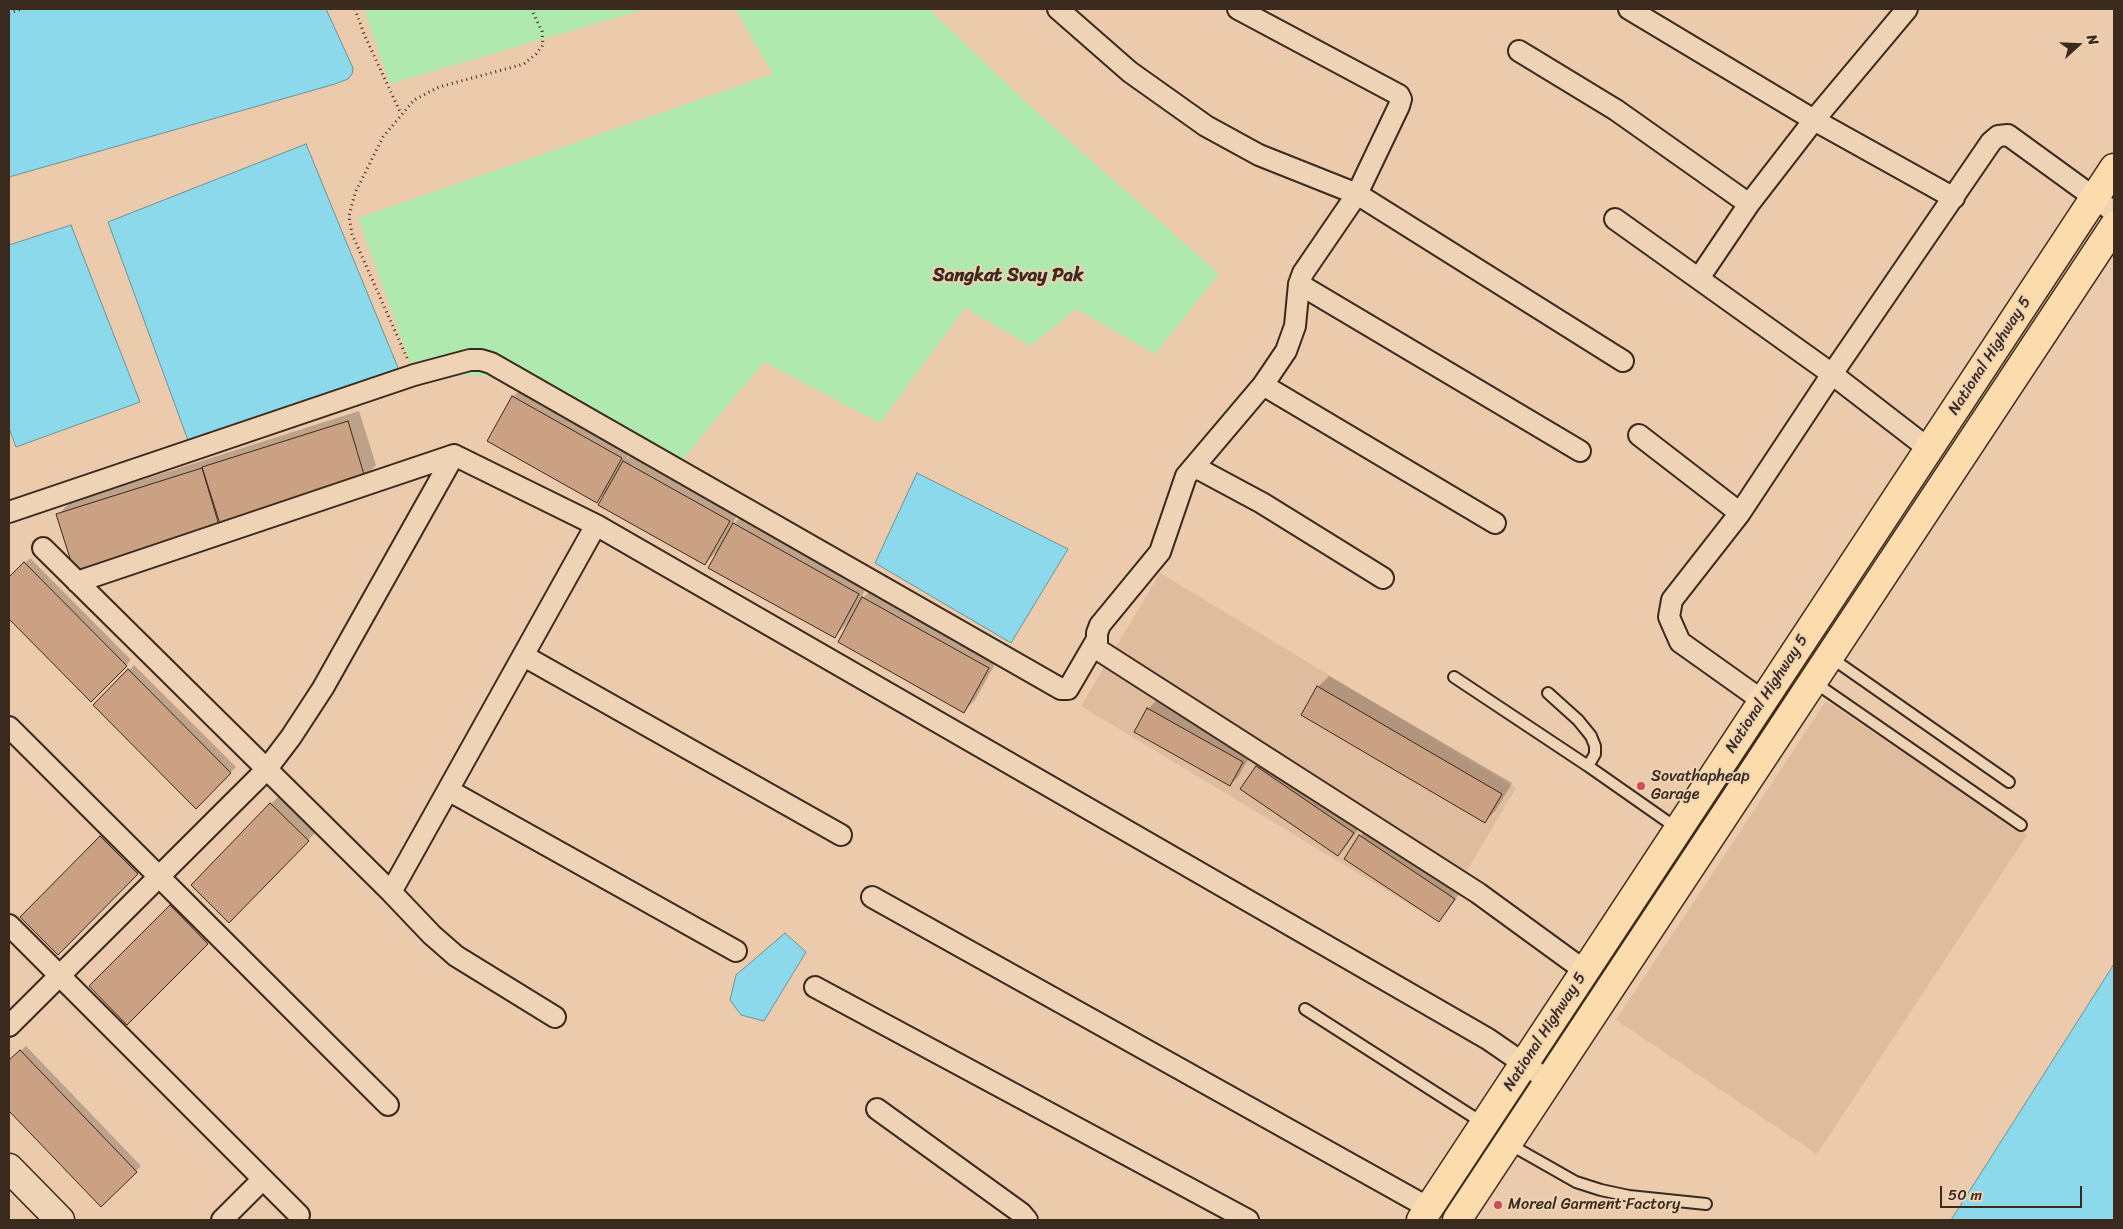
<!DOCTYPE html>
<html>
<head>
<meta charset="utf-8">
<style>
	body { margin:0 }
	#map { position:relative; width:2123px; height:1229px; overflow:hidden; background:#ebcbac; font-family:Sriracha,sans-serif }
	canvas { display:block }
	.frame { position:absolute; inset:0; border:10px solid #3b2a1e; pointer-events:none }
	.north { position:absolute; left:2053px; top:20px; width:50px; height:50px; -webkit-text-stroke:4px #eed3b5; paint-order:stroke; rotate:70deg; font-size:14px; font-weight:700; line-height:20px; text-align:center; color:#3b2a1e }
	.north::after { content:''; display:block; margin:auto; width:18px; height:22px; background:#3b2a1e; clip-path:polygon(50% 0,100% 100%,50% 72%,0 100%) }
	.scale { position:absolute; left:1940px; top:1186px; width:142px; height:22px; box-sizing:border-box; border:2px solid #3b2a1e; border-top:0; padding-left:6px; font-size:15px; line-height:18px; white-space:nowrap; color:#3b2a1e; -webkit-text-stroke:4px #eed3b5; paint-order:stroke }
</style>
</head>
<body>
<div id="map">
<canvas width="2123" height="1229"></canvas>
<div class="frame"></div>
<div class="north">N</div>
<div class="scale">50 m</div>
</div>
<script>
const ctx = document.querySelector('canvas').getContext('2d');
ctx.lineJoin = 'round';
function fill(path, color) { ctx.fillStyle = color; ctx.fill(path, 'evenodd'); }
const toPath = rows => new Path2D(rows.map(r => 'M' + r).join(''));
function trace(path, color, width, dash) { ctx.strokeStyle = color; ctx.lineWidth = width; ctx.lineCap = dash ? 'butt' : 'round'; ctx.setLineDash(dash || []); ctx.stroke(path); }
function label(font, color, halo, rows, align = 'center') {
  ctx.font = font + ' Sriracha,sans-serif'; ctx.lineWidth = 4; ctx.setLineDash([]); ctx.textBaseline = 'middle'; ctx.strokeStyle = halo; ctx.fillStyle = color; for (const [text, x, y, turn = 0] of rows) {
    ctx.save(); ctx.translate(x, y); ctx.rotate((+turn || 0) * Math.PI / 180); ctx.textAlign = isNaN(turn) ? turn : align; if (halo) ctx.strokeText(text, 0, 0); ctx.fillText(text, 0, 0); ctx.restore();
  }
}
const built = toPath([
	[1160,573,1516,788,1437,921,1081,706],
	[1826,701,2027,835,1817,1154,1616,1020]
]);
const green = toPath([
	[364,9,645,9,390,84],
	[735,9,929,9,1029,105,1219,274,1155,354,1076,309,1030,346,965,308,880,423,764,362,679,464,527,378,414,373,358,218,773,74]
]);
const water = toPath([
	[9,9,326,9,353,68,352,74,348,79,335,84,9,177,9,9],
	[306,144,401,375,189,443,108,222,306,144],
	[71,225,140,402,16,447,9,428,9,245,71,225],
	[917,473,1068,549,1011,643,875,563,917,473],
	[785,933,806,952,764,1021,741,1015,730,1000,736,975,785,933],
	[2114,964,2114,1220,1951,1220,2114,964]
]);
const shadow = toPath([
	[524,386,632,447,626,460,635,450,740,510,732,525,745,513,869,582,859,602,874,587,999,657,975,700,964,711,849,622,834,637,718,550,705,564,606,492,597,501,513,397],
	[359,411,376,465,365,477,75,569,58,515,69,503],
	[30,558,131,660,91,700,9,617,9,579],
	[134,665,236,767,196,807,94,705],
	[1329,676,1512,783,1496,810,1485,821,1318,687],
	[1156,701,1251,754,1238,777,1230,785,1148,709],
	[1265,759,1361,825,1346,846,1338,855,1257,767],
	[282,793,319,829,229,921,271,804],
	[112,826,148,863,58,954,21,917],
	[1368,828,1462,890,1447,912,1439,920,1360,836],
	[182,895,218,932,127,1023,91,986],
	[26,1046,141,1166,101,1205,9,1109,9,1062]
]);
const building = toPath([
	[512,396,622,458,597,503,487,441,512,396],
	[348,421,365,478,220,524,202,467,348,421],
	[623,461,730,521,705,565,598,505,623,461],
	[202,468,219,525,74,571,56,514,202,468],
	[733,523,859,594,835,638,708,568,733,523],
	[24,562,127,666,91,702,9,619,9,577,24,562],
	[862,597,989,668,964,713,838,642,862,597],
	[128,669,231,773,196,809,93,705,128,669],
	[1317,686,1502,794,1485,823,1301,715,1317,686],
	[1147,708,1243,762,1230,786,1134,732,1147,708],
	[1256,766,1354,833,1338,856,1240,789,1256,766],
	[270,803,309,841,229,923,191,885,270,803],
	[1359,835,1455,899,1439,922,1344,859,1359,835],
	[100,836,138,874,58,955,20,917,100,836],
	[170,905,208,944,127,1025,89,986,170,905],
	[20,1050,137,1172,101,1207,9,1111,9,1060,20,1050]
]);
const path = toPath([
	[355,9,364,34,401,114],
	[9,13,22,9],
	[407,358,352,234,349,216,355,193,383,137,414,100,439,87,524,64,536,54,543,45,542,31,531,9]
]);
const lane = toPath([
	[1830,657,2009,782],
	[1454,677,1588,766,1678,829],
	[1814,682,2021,825],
	[1548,693,1578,720,1591,736,1595,746,1595,754,1588,766],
	[1305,1009,1483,1123],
	[1509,1144,1576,1182,1601,1190,1629,1196,1706,1204]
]);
const street = toPath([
	[1058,9,1130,72,1206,126,1259,155,1357,194,1623,361],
	[1238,9,1399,95,1401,99,1399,106,1357,194,1303,273,1299,284,1295,326,1286,351,1263,385,1186,476,1160,552,1100,625,1097,633,1097,649,1478,893,1585,971],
	[1629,9,1814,120,1954,198],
	[1519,51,1616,110,1749,204],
	[1615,219,1832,374,1929,449],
	[1699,278,1749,204,1814,120,1907,9],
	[1299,284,1580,451],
	[1263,385,1495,523],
	[1639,435,1740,513],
	[1195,467,1262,503,1383,578],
	[9,512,414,375,470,360,481,360,491,363,1061,689,1068,689,1096,641],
	[43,548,391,892,432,935,456,956,555,1017],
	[77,582,454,455],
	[524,656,841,835],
	[1763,701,1680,642,1669,617,1672,600,1740,513,1832,374,1991,142,1998,136,2008,135,2114,212],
	[9,727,388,1105],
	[448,790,736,951],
	[391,892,596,525],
	[872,897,1429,1208],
	[9,925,299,1215],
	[815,987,1248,1220],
	[9,1026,266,770,291,737,323,688,454,455,596,525,1488,1039,1549,1081],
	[877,1109,1021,1213,1027,1220],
	[222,1220,263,1179]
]);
const secondary = toPath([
	[9,1168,60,1220]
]);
const highway = toPath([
	[1421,1220,2114,168],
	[1457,1220,2114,226]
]);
const markers = [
	[1641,786,5,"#d1495b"],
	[1498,1205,5,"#d1495b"]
];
const streetNames = [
	["National Highway 5",1990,356,-57],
	["National Highway 5",1767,694,-57],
	["National Highway 5",1545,1032,-57]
];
const poiNames = [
	["Sovathapheap",1651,777],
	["Garage",1651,795],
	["Moreal Garment Factory",1508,1205]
];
const quarterNames = [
	["Sangkat Svay Pak",1008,276]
];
fill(built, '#debc9d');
fill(green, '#b0e9ad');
fill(water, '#8bd9ea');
trace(water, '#6b9398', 1);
fill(shadow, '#0003');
fill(building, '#caa283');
trace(building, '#3b2a1e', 1);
trace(lane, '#3b2a1e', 14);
trace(street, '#3b2a1e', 24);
trace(secondary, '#3b2a1e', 31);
trace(highway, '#3b2a1e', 31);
trace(path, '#3b2a1e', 3, [1, 4]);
trace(lane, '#eed3b5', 10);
trace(street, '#eed3b5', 20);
trace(secondary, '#eed3b5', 28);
trace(highway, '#fcdcac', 28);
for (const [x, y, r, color] of markers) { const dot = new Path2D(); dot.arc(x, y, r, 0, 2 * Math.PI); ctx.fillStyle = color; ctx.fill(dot); trace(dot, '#eed3b5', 2); }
label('16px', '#3b2a1e', '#eed3b5', streetNames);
label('16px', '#3b2a1e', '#eed3b5', poiNames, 'left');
label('bold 19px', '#3b2a1e', '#eed3b5', quarterNames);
</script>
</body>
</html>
